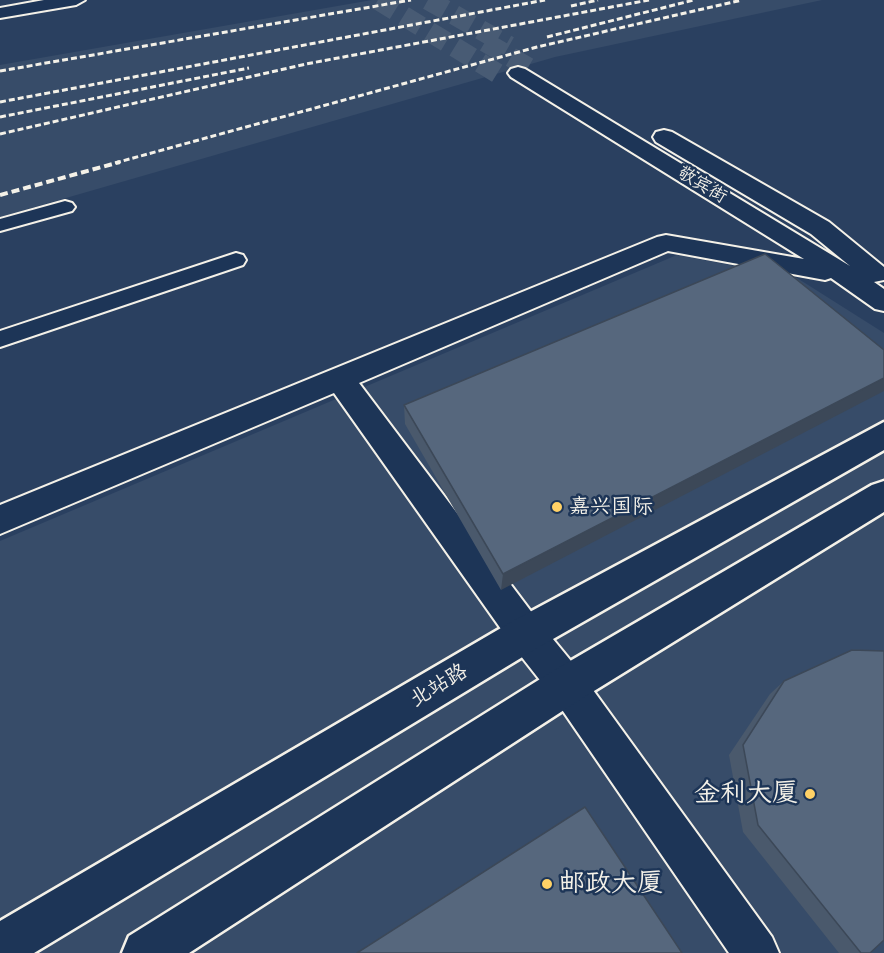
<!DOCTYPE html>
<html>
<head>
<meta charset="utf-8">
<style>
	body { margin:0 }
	canvas { display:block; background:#2a4060 }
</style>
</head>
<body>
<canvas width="884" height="953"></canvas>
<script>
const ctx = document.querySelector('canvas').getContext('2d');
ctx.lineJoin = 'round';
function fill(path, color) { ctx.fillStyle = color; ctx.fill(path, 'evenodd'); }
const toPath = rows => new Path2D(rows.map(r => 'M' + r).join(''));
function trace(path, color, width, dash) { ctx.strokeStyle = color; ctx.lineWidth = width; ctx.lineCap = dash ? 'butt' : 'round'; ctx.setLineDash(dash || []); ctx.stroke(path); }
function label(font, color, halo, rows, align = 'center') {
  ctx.font = font + ' Caveat,"LXGW WenKai TC",sans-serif'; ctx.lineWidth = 5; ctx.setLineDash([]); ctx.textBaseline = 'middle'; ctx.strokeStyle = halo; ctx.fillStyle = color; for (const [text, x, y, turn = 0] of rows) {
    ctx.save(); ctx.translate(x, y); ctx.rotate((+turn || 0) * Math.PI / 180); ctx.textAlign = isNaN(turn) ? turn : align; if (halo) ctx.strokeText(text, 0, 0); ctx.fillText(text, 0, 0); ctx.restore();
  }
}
const built = toPath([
	[372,0,822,0,555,57,0,217,0,65],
	[677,255,797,278,884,333,884,953,0,953,0,541]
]);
const tertiaryTunnel = toPath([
	[378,0,505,78],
	[428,0,509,46],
	[485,42,531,69]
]);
const minor = toPath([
	[65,201,72,203,75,207,72,211,0,231,0,219,65,201],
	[236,253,243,255,246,260,243,265,0,347,0,331,236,253]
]);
const tertiary = toPath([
	[44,0,85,0,76,5,0,18,0,8,44,0],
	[518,67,525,69,850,266,811,234,656,142,653,137,656,132,664,130,672,132,829,222,884,267,884,280,874,282,884,289,884,311,875,309,831,278,825,280,668,251,359,383,539,622,580,672,772,937,779,953,729,953,554,698,513,646,334,393,0,534,0,505,657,237,666,235,804,259,511,77,508,73,511,69,518,67]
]);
const secondary = toPath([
	[884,422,884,450,539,647,34,953,0,953,0,921,513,621,884,422],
	[884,481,884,512,581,699,189,953,122,953,129,936,553,671,872,485,884,481]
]);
const railFar1 = toPath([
	[571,6,598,0],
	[547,37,694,0],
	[0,71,411,0],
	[0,102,545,0],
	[0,117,249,68],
	[0,134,306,64,649,0],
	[115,163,537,47,742,0]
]);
const rail = toPath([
	[0,195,120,162]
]);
const wall = toPath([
	[765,254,501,590,405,424,404,405],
	[784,681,870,953,839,953,743,832,729,755,770,694]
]);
const shadedWall = toPath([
	[884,378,884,391,501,590,503,574]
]);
const building = toPath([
	[765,254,884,350,884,378,503,574,404,405,765,254],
	[852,650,884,651,884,940,870,953,861,953,758,825,743,745,784,681,852,650],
	[585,807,682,953,357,953,585,807]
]);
const markers = [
	[557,507,6,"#ffd166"],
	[810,794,6,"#ffd166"],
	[547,884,6,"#ffd166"]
];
const farStreetnames = [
	["敬宾街",702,185,31]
];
const poiNames = [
	["嘉兴国际",569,507]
];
const streetNames = [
	["北站路",439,686,-31]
];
const nearPoinames = [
	["金利大厦",798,794],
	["邮政大厦",559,884,"left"]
];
fill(built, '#374c69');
trace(tertiaryTunnel, '#485b74', 20, [20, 10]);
trace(minor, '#f4f1e8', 4);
trace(tertiary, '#f4f1e8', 4);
trace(secondary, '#f4f1e8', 5);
fill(minor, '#1d3557');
fill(tertiary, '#1d3557');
fill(secondary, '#1d3557');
trace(railFar1, '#f4f1e8', 3, [6, 3]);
trace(rail, '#f4f1e8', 4, [8, 4]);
fill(wall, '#4a596c');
fill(shadedWall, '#3c4858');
fill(building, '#56677d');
trace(building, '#3c4858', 1.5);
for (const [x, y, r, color] of markers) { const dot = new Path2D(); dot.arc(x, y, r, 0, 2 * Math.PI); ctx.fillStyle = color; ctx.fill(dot); trace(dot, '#1d3557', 2); }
label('18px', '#f4f1e8', '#1d3557', farStreetnames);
label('21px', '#f4f1e8', '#1d3557', poiNames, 'left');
label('21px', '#f4f1e8', '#1d3557', streetNames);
label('26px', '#f4f1e8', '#1d3557', nearPoinames, 'right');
</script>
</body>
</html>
